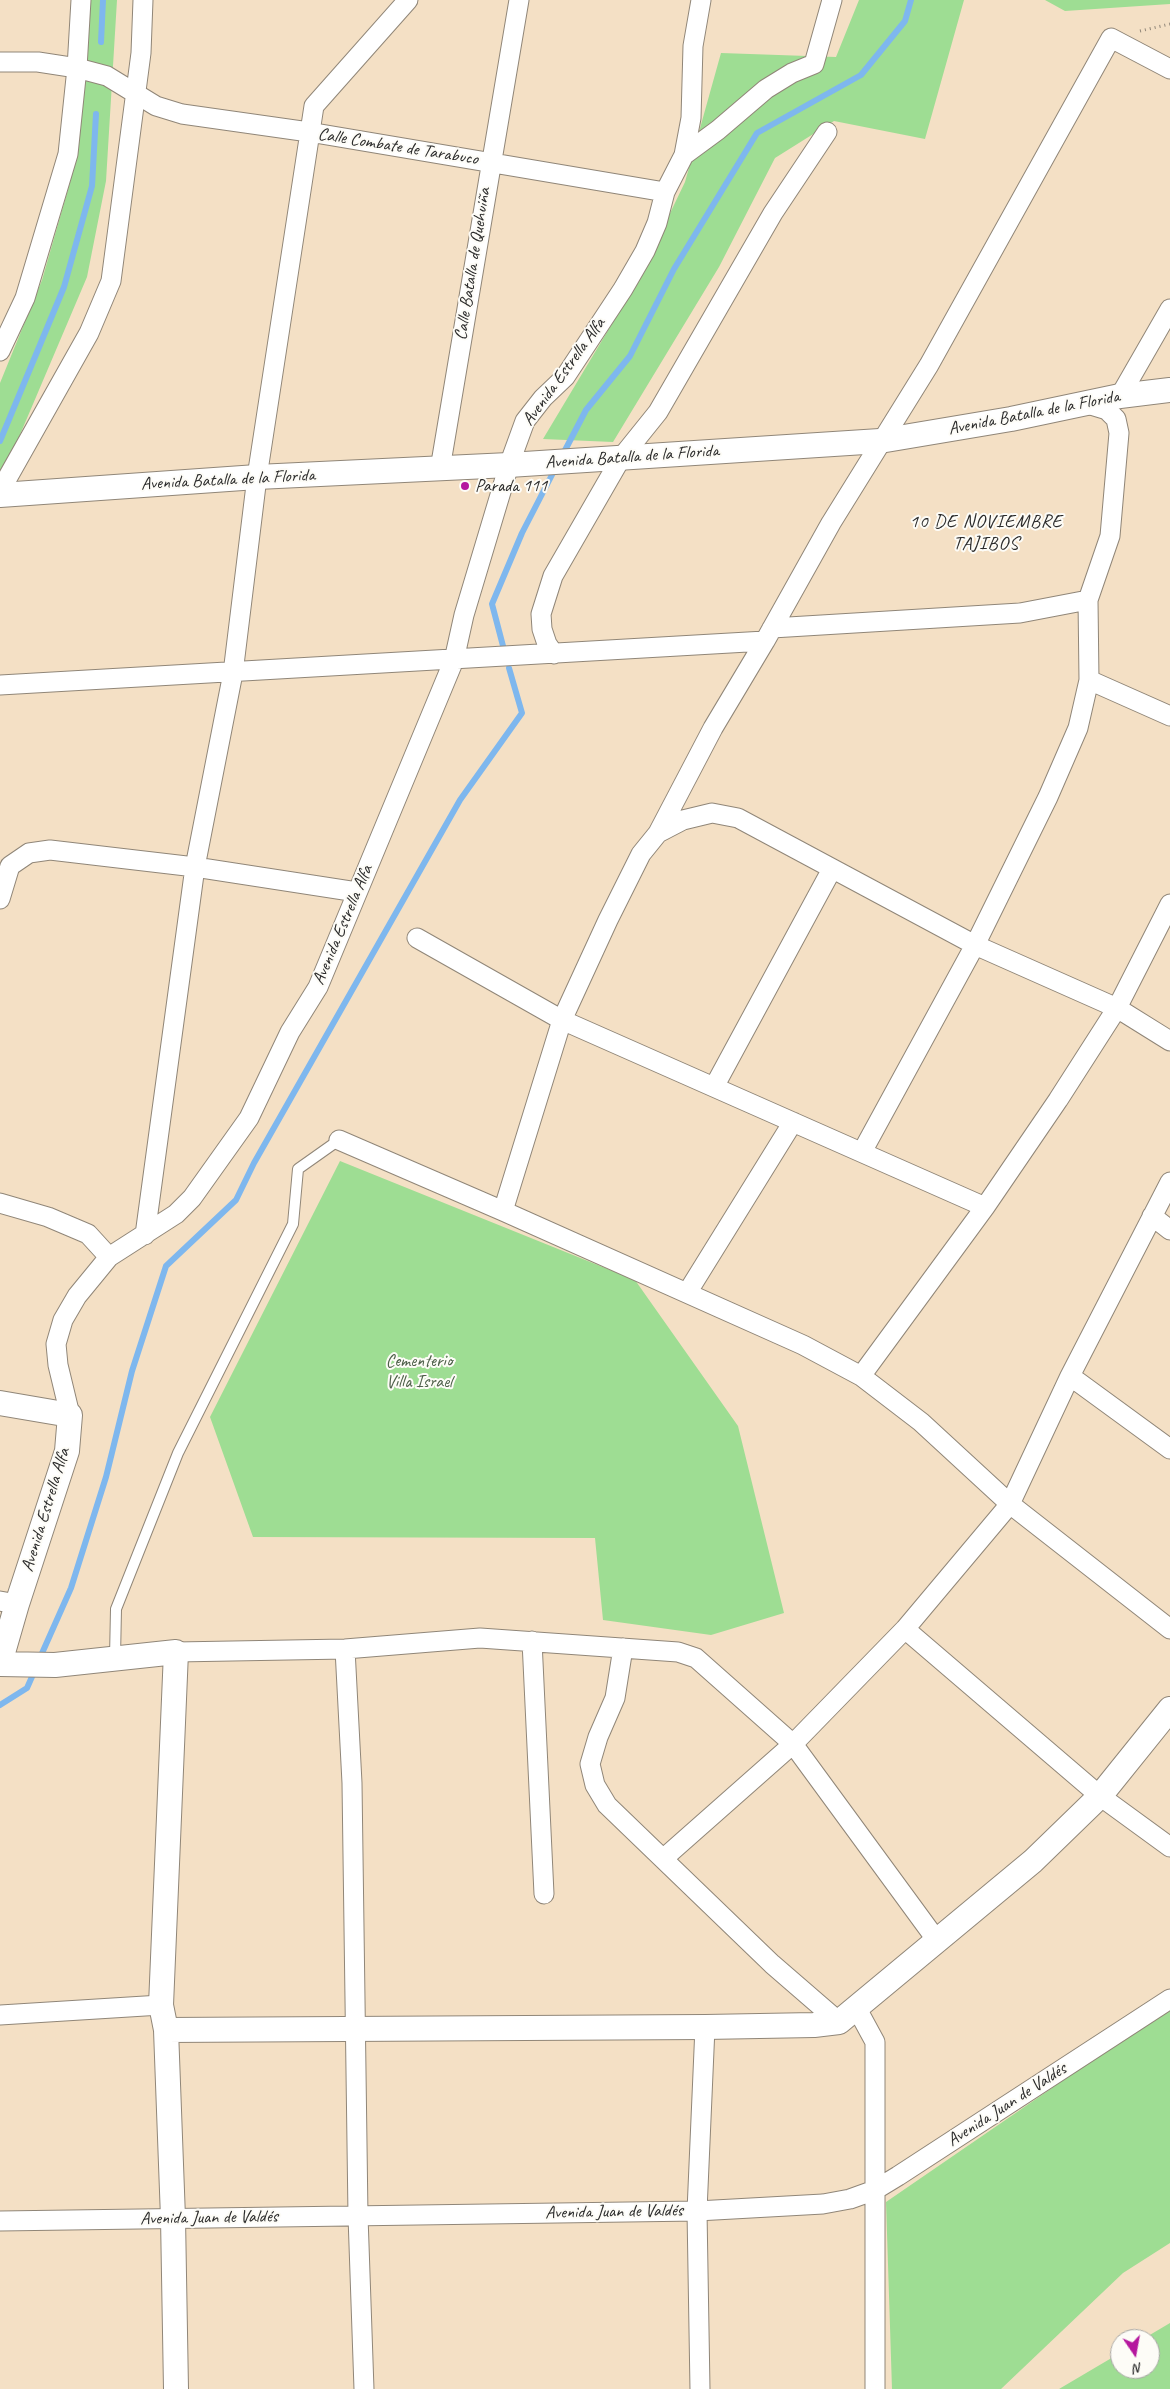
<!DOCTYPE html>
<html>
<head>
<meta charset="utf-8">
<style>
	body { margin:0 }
	#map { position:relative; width:1170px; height:2389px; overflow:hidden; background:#f4e0c5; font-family:Caveat,sans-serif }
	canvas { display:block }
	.north { position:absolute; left:1110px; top:2329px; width:50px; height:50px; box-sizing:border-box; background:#fdfcf7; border:1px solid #a9a8a5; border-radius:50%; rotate:168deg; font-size:14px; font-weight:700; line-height:20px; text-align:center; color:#2b2b2b }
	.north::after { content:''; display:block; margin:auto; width:18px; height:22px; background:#b5179e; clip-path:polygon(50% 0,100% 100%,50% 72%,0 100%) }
</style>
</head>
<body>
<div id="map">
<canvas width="1170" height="2389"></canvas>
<div class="north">N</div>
</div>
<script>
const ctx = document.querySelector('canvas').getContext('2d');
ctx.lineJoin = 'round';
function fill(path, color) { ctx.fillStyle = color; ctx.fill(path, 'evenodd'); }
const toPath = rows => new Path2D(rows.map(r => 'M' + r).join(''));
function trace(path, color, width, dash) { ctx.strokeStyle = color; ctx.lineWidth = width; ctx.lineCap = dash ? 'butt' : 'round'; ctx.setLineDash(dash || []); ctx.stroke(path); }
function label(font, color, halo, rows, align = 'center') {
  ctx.font = font + ' Caveat,sans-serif'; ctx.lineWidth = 4; ctx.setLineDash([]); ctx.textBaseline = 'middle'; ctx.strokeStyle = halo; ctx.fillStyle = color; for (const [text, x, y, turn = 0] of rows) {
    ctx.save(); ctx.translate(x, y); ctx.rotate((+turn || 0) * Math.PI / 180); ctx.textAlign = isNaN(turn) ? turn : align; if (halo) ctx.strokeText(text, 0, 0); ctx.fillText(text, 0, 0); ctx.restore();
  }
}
const green = toPath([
	[81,0,117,0,106,181,87,277,2,477,0,476,0,383,42,280,71,179],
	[859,0,964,0,925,139,834,121,775,158,719,267,613,442,543,439,637,282,685,182,721,53,836,57],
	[1045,0,1170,0,1170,4,1065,11],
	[340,1161,635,1280,738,1426,784,1613,711,1635,603,1620,595,1538,253,1537,210,1417],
	[1170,2007,1170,2243,1123,2273,1001,2389,892,2389,886,2202],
	[1170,2323,1170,2389,1059,2389,1120,2353,1120,2369,1150,2369,1150,2339,1143,2339]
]);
const stream = toPath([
	[101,42,103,0],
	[0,441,64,287,92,186,96,114],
	[562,456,586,410,630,356,674,269,757,133,861,75,905,21,911,0],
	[503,646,492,604,522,533,556,467],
	[39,1660,71,1588,106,1477,132,1371,166,1266,236,1200,254,1163,460,800,522,713,509,668],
	[0,1705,27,1688,35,1670]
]);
const path = toPath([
	[1140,31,1170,24]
]);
const service = toPath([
	[115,1657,116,1609,178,1453,293,1224,298,1169,339,1140]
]);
const minor = toPath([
	[0,62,38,62,77,68,107,76,156,106,182,114,309,132,665,192],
	[684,155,718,130,766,89,792,73,814,64,832,0],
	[0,351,25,298,68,154,77,68,81,0],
	[1120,396,1170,309],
	[440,469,519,0],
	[0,491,89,333,111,281,141,53,143,0],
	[772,628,1020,613,1088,600],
	[554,654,547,644,542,629,541,614,553,576,621,458,658,412,773,213,827,132],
	[1089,680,1170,716],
	[0,685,765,641],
	[658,833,683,820,712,813,738,818,975,945,1117,1008,1170,1041],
	[0,899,10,866,29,853,50,850,195,867,357,892],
	[417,938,562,1020,985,1207],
	[714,1087,832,869],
	[339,1140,503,1211,803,1345,861,1376,921,1422,1010,1504,1170,1629],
	[862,1152,975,945,1048,797,1078,728,1089,680,1088,600,1110,536,1119,433,1116,419,1107,410,1084,403],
	[0,1203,48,1217,88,1234,109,1257],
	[503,1211,562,1020,608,920,641,854,658,833,713,728,765,641,831,523,929,365,1111,38,1170,69],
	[1152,1216,1170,1230],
	[145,1235,195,867,233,673,257,477,314,106,408,0],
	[687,1293,793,1122],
	[861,1376,985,1207,1058,1100,1117,1008,1170,904],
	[1070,1376,1170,1449],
	[70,1415,58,1365,56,1344,63,1320,77,1296,109,1257,176,1214,192,1198,249,1118,290,1032,318,987,454,660,464,615,509,465,525,421,543,398,565,377,623,289,645,251,657,223,665,192,684,155,691,118,693,46,701,0],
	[0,1601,17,1604],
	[905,1629,1100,1796,1170,1847],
	[532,1641,544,1894],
	[623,1648,615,1698,598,1737,590,1764,595,1785,607,1805,772,1964,839,2022],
	[345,1649,352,1783,358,2216,364,2389],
	[176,1652,345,1649,480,1638,678,1652,696,1658,793,1744,938,1942],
	[664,1858,793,1744,905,1629,1010,1504,1070,1376,1170,1182],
	[856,2007,875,2042,875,2389],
	[0,2015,161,2005],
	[0,2221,697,2211,823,2204,850,2199,875,2190,898,2176,1170,1999],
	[700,2389,697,2211,705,2027]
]);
const tertiary = toPath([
	[0,495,257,477,509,465,880,441,1011,419,1120,396,1170,390],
	[0,1403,70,1415,67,1451,17,1604,0,1663],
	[0,1664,55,1665,176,1652,161,2005,166,2030,173,2218,176,2389],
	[166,2030,705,2027,814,2025,839,2022,1033,1861,1100,1796,1170,1709]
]);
const markers = [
	[465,486,5,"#b5179e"]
];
const streetNames = [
	["Calle Combate de Tarabuco",398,147,9],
	["Calle Batalla de Quehuiña",473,264,-81],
	["Avenida Estrella Alfa",564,372,-54],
	["Avenida Batalla de la Florida",1034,413,-11],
	["Avenida Batalla de la Florida",632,457,-4],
	["Avenida Batalla de la Florida",228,480,-3],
	["Avenida Estrella Alfa",343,925,-67],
	["Avenida Estrella Alfa",46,1510,-73],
	["Avenida Juan de Valdés",1007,2105,-33],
	["Avenida Juan de Valdés",614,2212,-1],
	["Avenida Juan de Valdés",209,2218,-1]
];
const poiNames = [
	["Parada 111",475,486]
];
const parkNames = [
	["Cementerio",419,1361],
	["Villa Israel",419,1382]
];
const neighbourhoodNames = [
	["10 DE NOVIEMBRE",986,522],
	["TAJIBOS",986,544]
];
fill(green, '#9edd93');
trace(stream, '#7eb7ee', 6);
trace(service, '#908678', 12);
trace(minor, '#908678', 21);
trace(tertiary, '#908678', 26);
trace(path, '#908678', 3, [1, 4]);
trace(service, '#fff', 10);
trace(minor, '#fff', 19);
trace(tertiary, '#fff', 24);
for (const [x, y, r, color] of markers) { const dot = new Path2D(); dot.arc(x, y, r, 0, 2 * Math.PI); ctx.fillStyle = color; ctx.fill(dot); trace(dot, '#fdfcf7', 2); }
label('18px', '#2b2b2b', '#fdfcf7', streetNames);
label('18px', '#2b2b2b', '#fdfcf7', poiNames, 'left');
label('18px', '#4e604a', '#fdfcf7', parkNames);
ctx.letterSpacing = '1px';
label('19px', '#2b2b2b', '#fdfcf7', neighbourhoodNames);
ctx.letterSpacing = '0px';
</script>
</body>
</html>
